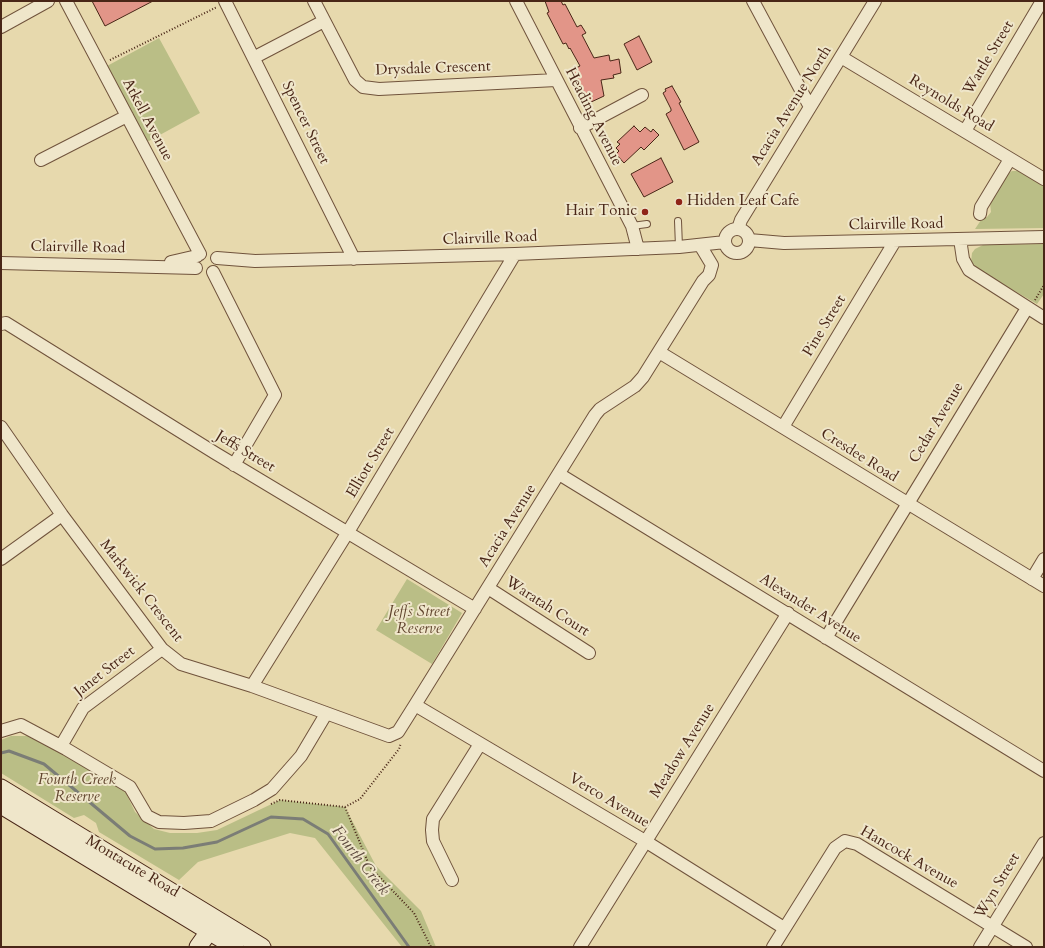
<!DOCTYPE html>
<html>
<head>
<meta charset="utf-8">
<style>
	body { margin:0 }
	#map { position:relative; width:1045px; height:948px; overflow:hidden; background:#e7d9ad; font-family:Cardo,serif }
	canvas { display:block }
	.frame { position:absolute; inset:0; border:2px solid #492617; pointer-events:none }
</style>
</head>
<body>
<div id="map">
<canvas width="1045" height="948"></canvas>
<div class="frame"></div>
</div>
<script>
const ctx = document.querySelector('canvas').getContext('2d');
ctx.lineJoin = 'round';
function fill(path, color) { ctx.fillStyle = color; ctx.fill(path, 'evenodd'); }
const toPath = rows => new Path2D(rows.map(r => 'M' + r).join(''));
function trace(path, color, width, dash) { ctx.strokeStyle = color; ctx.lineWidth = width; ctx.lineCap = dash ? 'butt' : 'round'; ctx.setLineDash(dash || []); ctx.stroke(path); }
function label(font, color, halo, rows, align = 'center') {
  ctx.font = font + ' Cardo,serif'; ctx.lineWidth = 4; ctx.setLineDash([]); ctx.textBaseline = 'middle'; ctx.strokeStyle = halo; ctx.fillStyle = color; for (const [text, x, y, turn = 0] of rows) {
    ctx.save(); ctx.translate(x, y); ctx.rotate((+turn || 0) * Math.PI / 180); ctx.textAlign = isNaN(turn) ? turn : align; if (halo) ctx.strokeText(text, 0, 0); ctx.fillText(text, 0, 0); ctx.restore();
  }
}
const green = toPath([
	[159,38,200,113,147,142,107,66],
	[1012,171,1018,171,1044,186,1044,228,975,229,981,220,987,217,991,212,990,203,1008,174],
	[1044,244,1044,294,1037,304,977,269,971,262,972,253,975,249,983,245],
	[407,579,462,613,432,664,376,630],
	[11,736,28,736,108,778,125,791,135,812,154,829,170,833,197,833,217,830,280,800,345,807,376,866,421,911,436,947,402,947,315,838,290,833,198,862,179,880,99,832,96,823,84,815,74,818,1,773,1,740]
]);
const stream = toPath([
	[1,753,9,751,44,764,130,836,155,849,183,848,217,842,271,817,303,819,328,834,409,947]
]);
const building = toPath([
	[92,1,153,1,105,26,92,1],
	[545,1,561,1,563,5,565,4,577,27,581,25,586,33,582,35,594,58,609,55,610,61,619,59,621,73,613,75,614,78,601,80,604,96,589,103,579,84,577,85,572,75,574,74,572,70,580,66,570,48,569,49,566,43,563,44,547,13,549,12,545,1],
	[639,36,652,62,637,70,624,44,639,36],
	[672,86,681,102,679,103,699,142,684,150,666,114,671,111,671,109,663,93,666,91,665,89,672,86],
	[634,126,640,132,645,127,651,132,653,129,659,135,644,150,641,147,624,163,616,154,619,151,616,148,620,144,617,142,634,126],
	[661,158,673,182,644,197,631,174,661,158]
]);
const path = toPath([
	[110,60,217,7],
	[1035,300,1044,285],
	[271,804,280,800,345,807,360,799,399,749,401,743],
	[345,807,370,867,414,913,431,947]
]);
const lane = toPath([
	[678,221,679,247],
	[632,226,647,224]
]);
const street = toPath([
	[66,1,200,254],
	[225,1,354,259],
	[314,1,355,80,363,87,379,89,556,80],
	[516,1,632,226,638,249],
	[753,1,810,107],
	[1,27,48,1],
	[255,57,324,21],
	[841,57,1044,179],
	[580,128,642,95],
	[965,131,1042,1],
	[41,160,127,116],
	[980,214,981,207,1010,159],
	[738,229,741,220,875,1],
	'725 241a12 12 0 1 1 24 0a12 12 0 1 1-24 0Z',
	[960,239,963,259,969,270,1044,318],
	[749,240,784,243,1044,237],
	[217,258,255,261,515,254,679,247,725,242],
	[171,262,197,256],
	[1,263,196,268],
	[213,272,275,395,234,465],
	[1,324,6,323,215,453,475,609],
	[659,352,1044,586],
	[1,427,62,515,162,649,181,664,252,686,389,736,398,732,415,705,595,415,600,409,635,386,643,377,703,281,709,275,712,265,700,245],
	[783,427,895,241],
	[559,474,1044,771],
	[1,559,62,515],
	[1032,579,1044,559],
	[488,588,589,653],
	[826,638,1027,308],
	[252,686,351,527,515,254],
	[415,705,645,841,784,928],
	[1,731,21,725,66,749,130,787,147,816,159,822,184,823,211,821,254,800,272,789,301,756,326,714],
	[61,746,83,708,162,649],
	[452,880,433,841,432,830,433,819,480,744],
	[580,947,788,613],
	[773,947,835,848,845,841,857,844,1026,947],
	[980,947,1044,843]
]);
const secondary = toPath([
	[1,788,262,947],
	[1,805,235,947],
	[198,947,215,923]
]);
const markers = [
	[679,202,4,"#8f2418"],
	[645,212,4,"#8f2418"]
];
const streetNames = [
	["Wattle Street",989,58,-59],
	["Drysdale Crescent",433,69,-2],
	["Reynolds Road",951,104,31],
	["Acacia Avenue North",792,106,-58],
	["Heading Avenue",593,117,63],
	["Atkell Avenue",147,120,62],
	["Spencer Street",305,123,64],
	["Clairville Road",896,225,-1],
	["Clairville Road",490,239,-2],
	["Clairville Road",78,248,1],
	["Pine Street",825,326,-59],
	["Cedar Avenue",937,423,-59],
	["Jeffs Street",245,452,31],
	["Cresdee Road",859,456,32],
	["Elliott Street",371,463,-59],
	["Acacia Avenue",508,526,-58],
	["Markwick Crescent",141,591,52],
	["Waratah Court",547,607,33],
	["Alexander Avenue",810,609,32],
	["Janet Street",105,672,-38],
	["Meadow Avenue",683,751,-58],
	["Verco Avenue",609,801,31],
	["Hancock Avenue",909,858,30],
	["Montacute Road",132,867,31],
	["Wyn Street",998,886,-59]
];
const poiNames = [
	["Hidden Leaf Cafe",687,202],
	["Hair Tonic",637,212,"right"]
];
const parkNames = [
	["Jeffs Street",419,613],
	["Reserve",419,630],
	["Fourth Creek",77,781],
	["Reserve",77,798]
];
const waterNames = [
	["Fourth Creek",360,861,52]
];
fill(green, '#babe86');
trace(stream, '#7b7d76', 3);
fill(building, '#e29588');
trace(building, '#492617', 1);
trace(lane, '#70533c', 8);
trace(street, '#70533c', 14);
trace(secondary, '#492617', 19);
trace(path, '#492617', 2, [1, 2]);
trace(lane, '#efe6ca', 6);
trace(street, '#efe6ca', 12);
trace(secondary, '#efe6ca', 17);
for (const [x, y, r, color] of markers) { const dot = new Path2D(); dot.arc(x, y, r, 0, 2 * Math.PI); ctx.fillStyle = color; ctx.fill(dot); trace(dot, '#efe6ca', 1.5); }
label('15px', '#492617', '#efe6ca', streetNames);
label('15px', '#492617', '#efe6ca', poiNames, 'left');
label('italic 15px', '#60442d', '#efe6ca', parkNames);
label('italic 16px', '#5e4a3f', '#efe6ca', waterNames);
</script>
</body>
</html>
